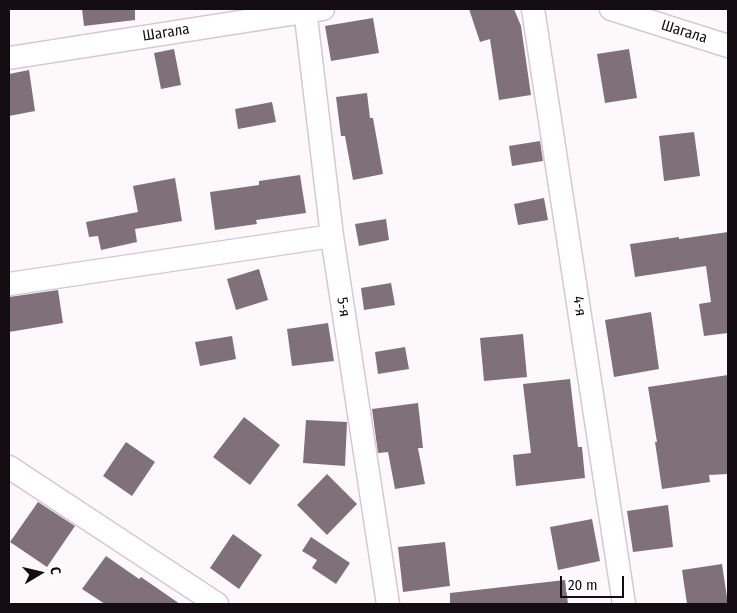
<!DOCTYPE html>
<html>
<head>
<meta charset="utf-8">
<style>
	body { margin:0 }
	#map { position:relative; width:737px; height:613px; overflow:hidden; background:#fdf9fb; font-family:"Fira Sans Condensed",sans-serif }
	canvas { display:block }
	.frame { position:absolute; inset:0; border:10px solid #130d11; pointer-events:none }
	.north { position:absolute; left:15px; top:548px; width:50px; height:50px; -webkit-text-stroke:4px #fff; paint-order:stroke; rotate:81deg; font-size:14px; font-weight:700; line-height:20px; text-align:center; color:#130d11 }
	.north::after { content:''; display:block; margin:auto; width:18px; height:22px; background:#130d11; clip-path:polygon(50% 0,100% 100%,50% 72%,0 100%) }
	.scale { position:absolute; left:560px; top:576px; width:64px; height:22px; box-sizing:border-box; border:2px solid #130d11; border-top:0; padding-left:6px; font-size:15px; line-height:18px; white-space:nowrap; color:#130d11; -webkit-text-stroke:4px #fff; paint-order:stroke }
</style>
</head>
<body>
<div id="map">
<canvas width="737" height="613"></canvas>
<div class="frame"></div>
<div class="north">С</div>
<div class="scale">20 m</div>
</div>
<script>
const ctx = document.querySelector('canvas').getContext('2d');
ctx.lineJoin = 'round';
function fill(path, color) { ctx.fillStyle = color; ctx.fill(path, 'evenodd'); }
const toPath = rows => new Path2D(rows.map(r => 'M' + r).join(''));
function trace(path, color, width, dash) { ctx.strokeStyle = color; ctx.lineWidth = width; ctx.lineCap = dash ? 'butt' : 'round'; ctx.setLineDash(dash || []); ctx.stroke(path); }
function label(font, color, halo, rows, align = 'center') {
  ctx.font = font + ' "Fira Sans Condensed",sans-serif'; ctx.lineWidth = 4; ctx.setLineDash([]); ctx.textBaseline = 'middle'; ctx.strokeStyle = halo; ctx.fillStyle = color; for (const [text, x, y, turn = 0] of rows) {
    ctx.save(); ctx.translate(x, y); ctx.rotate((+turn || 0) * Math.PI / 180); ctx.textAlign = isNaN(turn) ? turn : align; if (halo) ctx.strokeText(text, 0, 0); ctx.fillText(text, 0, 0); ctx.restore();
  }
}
const building = toPath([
	[82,9,135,9,135,20,84,26],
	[469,9,514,9,521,26,531,95,499,100,490,39,480,42],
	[373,18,379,53,331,61,325,26],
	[174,49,181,85,161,89,154,53],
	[629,49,637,98,605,103,597,54],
	[29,70,35,111,9,116,9,74],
	[367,93,370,118,373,118,383,174,353,180,345,136,341,136,336,97],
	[272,102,276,122,238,129,235,109],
	[694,132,700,176,664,181,659,136],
	[540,141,543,161,512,166,509,146],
	[300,175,306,213,256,220,257,224,215,230,210,192,259,185,259,181],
	[175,178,182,221,135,229,137,242,101,250,98,236,89,237,86,222,138,212,133,186],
	[544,198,548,220,518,225,514,204],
	[386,219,389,240,359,246,355,224],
	[728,232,728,333,704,336,699,304,711,302,706,266,635,277,630,244,679,237,679,239],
	[259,269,268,300,236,310,227,279],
	[391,283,395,305,364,310,361,288],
	[58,290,63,323,9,332,9,297],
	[651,312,659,369,614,377,605,320],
	[328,323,334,361,292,366,287,329],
	[523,334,527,377,484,381,480,338],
	[232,336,236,359,200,366,195,342],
	[405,347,409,369,378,374,375,352],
	[728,375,728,474,709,475,710,482,662,489,655,442,657,442,648,387],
	[570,379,578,447,582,447,585,478,516,486,513,455,531,453,523,384],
	[418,403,423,448,418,448,425,484,395,489,388,452,378,453,372,409],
	[244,417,280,445,250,485,213,457],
	[306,420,347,422,345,466,303,463],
	[126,442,155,462,132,496,103,476],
	[327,474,357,504,327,535,297,505],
	[38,502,75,526,47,567,10,542],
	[668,505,673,547,633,552,627,511],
	[592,519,600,561,558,570,550,527],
	[233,534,262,555,239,589,210,568],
	[311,537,350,563,336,584,312,568,317,560,302,551],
	[445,542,450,586,403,592,398,547],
	[106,556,139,579,141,577,180,604,105,604,82,589],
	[722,564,728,604,687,604,682,570],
	[565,580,568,604,450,604,450,593]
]);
const minor = toPath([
	[305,9,332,236,388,604],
	[533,9,624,604],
	[611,9,728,46],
	[9,58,323,9],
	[9,284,332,236],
	[9,467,217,604]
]);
const streetNames = [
	["Шагала",684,32,17],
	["Шагала",166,33,-9],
	["4-я",579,306,81],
	["5-я",343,307,81]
];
fill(building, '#80707a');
trace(minor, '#d8c7d2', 25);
trace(minor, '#fff', 22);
label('15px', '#130d11', '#fff', streetNames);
</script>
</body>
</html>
